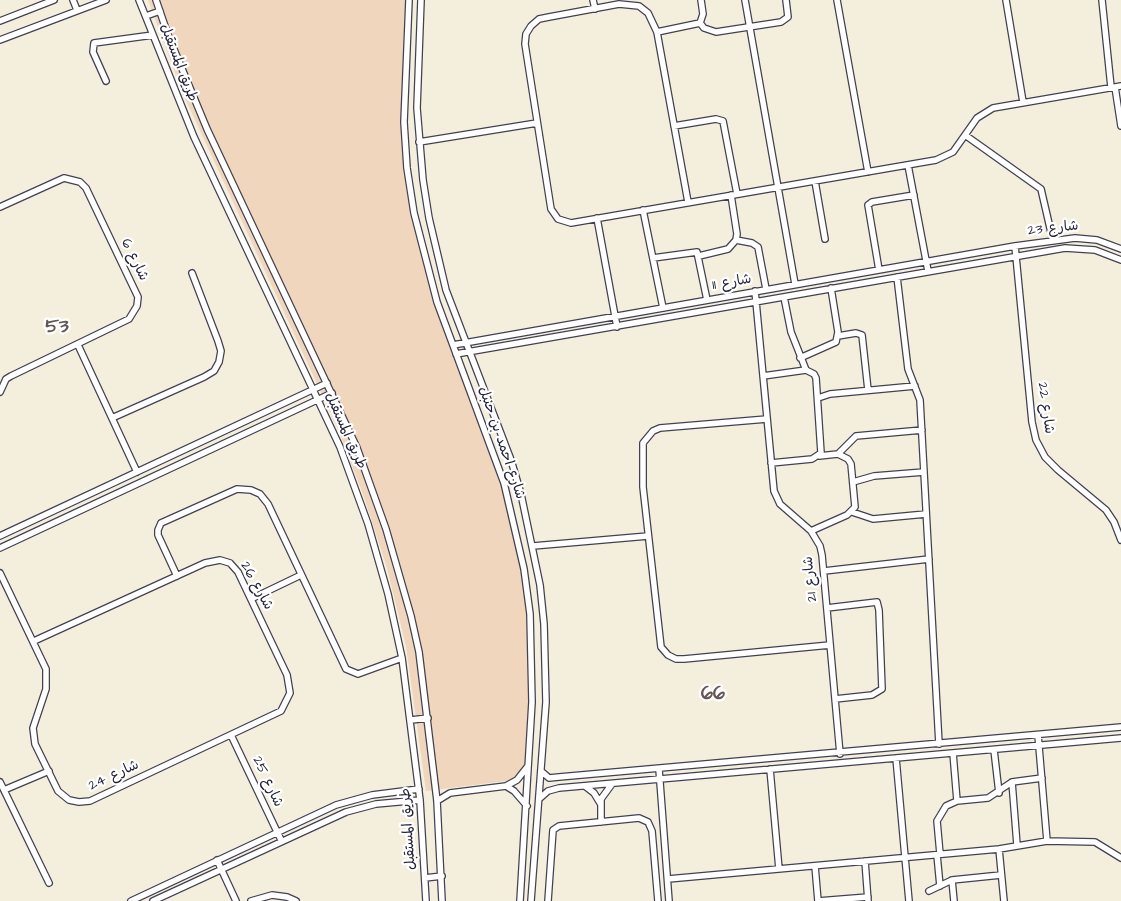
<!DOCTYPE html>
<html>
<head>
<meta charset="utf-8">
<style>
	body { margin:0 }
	canvas { display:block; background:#f4efdd }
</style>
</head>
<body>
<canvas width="1121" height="901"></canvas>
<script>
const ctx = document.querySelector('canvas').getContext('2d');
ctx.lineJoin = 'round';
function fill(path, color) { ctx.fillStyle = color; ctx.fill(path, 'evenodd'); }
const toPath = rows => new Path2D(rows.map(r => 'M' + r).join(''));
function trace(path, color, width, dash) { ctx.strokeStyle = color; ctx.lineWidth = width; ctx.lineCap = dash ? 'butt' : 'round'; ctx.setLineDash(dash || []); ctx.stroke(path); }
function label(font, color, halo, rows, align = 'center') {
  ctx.font = font + ' "Architects Daughter","Playpen Sans Arabic",sans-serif'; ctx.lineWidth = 4.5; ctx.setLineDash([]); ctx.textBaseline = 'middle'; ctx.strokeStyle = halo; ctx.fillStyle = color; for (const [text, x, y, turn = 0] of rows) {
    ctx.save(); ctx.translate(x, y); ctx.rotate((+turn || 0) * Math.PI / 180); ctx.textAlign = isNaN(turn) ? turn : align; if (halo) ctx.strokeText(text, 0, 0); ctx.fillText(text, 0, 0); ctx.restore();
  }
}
const built = toPath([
	[148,0,407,0,406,122,416,212,439,302,506,483,518,526,526,570,534,658,530,778,426,791,406,646,387,568,364,497,338,429,183,94]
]);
const minor = toPath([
	[73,0,77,10],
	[139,0,194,137,340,447,368,524,388,594,402,658,420,800,426,901],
	[156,0,168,35,207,129,357,448,386,529,411,616,419,652,437,801,442,901],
	[409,0,404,122,407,168,414,213,437,302,504,483,524,569,530,614,532,702,520,901],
	[421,0,417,108,423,180,429,218,446,290,511,460,521,494,540,585,544,624,546,702,531,901],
	[593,0,595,9],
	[745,0,795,284],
	[837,0,868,172],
	[1006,0,1023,102],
	[1102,0,1111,87],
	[146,16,160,11],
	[0,21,54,0],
	[700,23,704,28,716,32,781,22,788,17,786,0],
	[657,32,700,23,703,14,701,0],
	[0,40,106,0],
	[106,81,93,52,94,43,153,35],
	[1115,87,1121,126],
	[674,126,716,119,723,121,737,194],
	[965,135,1041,189,1053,241],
	[419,142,537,123],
	[908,165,928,271],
	[815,181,825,239],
	[688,202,657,32,648,13,639,6,619,4,549,17,539,19,531,26,526,34,525,44,551,209,558,219,571,223,936,160,953,152,977,118,993,108,1121,86],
	[0,207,64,178,80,182,86,188,138,297,137,306,129,319,11,376,6,379,0,392],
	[643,210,663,308],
	[597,218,617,327],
	[736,240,752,243,758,247,766,289],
	[1015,246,1032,422,1036,440,1045,457,1058,470,1106,510,1114,522,1121,540],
	[699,256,728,249,736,240,737,234,731,195],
	[653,258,697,252,707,300],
	[879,270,868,205,872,202,914,195],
	[897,277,908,369,920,400,939,744],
	[755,291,774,491,780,504,811,531,820,546,822,555,840,754],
	[784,297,791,332,806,370],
	[838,336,856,333,862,335,868,390],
	[78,345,137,472],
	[453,345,1015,246,1075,238,1097,240,1121,249],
	[456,354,1065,248,1095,250,1121,260],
	[800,358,836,342,838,332,831,288],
	[763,376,806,370,814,374,816,378,821,453,812,459,771,463],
	[818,398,830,394,915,386],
	[112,418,204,377,214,371,219,362,221,351,218,341,192,273],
	[767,419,660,428,653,431,643,443,643,487,661,647,668,655,676,659,684,659,830,645],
	[838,454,856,436,922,430],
	[853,482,874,476,924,472],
	[852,512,873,519,926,514],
	[811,531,847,515,855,507,851,464,848,459,838,454,819,456],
	[0,536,327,383],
	[533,546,648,536],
	[0,548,332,393],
	[824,571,929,559],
	[0,573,46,669,46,689,33,728,35,744,58,791,69,800,79,802,90,801,281,711,290,693,287,675,238,572,230,563,220,560,205,563,34,641],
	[177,576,158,535,158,530,161,523,237,489,251,490,260,494,268,504,346,669,358,674,402,658],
	[251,599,301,575],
	[827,608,877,602,879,610,882,689,872,695,835,699],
	[411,720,428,718],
	[231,735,281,840],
	[1038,735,1047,841],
	[994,750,999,793],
	[953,753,957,801],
	[896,758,909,901],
	[659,769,669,901],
	[770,769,779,869],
	[541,771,549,778,559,777,1121,727],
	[0,782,49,883],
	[1012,782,1017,845],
	[506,786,514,791,527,806],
	[585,786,594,793,600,803],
	[4,790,49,771],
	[539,799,548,791,559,788,1121,738],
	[437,801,450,793,506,786,517,780,528,766],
	[601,822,601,799,612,784],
	[999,849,1004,901],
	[940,854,937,821,946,806,957,801,988,798,1012,782,1042,778],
	[937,855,940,886],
	[217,860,236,901],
	[865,861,868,901],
	[815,866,818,901],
	[425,878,442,876],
	[668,879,999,849,1047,841,1095,842,1121,858],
	[952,880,954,901],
	[929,891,952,880,1001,875],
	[131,901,336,805,372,795,419,789],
	[153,901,346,812,376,804,420,800],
	[251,901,272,895,287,897,296,901],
	[548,901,553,830,559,826,639,818,648,822,652,831,658,901],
	[818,901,868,897]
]);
const streetNames = [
	["طريق المستقبل",178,63,69],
	["شارع 23",1053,229,-6],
	["شارع 6",134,260,64],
	["شارع 11",732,283,-10],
	["شارع 22",1045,408,82],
	["طريق المستقبل",345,431,66],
	["شارع احمد بن حنبل",501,443,71],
	["شارع 21",811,579,-96],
	["شارع 26",256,586,61],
	["شارع 24",114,776,-25],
	["شارع 25",267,782,65],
	["طريق المستقبل",409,829,-94]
];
const districtNames = [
	["53",57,328],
	["66",713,695]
];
fill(built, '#efd6bc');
trace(minor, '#424153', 8);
trace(minor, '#fff', 5.5);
label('14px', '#22223b', '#fff', streetNames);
label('bold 19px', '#655654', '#fff', districtNames);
</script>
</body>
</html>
